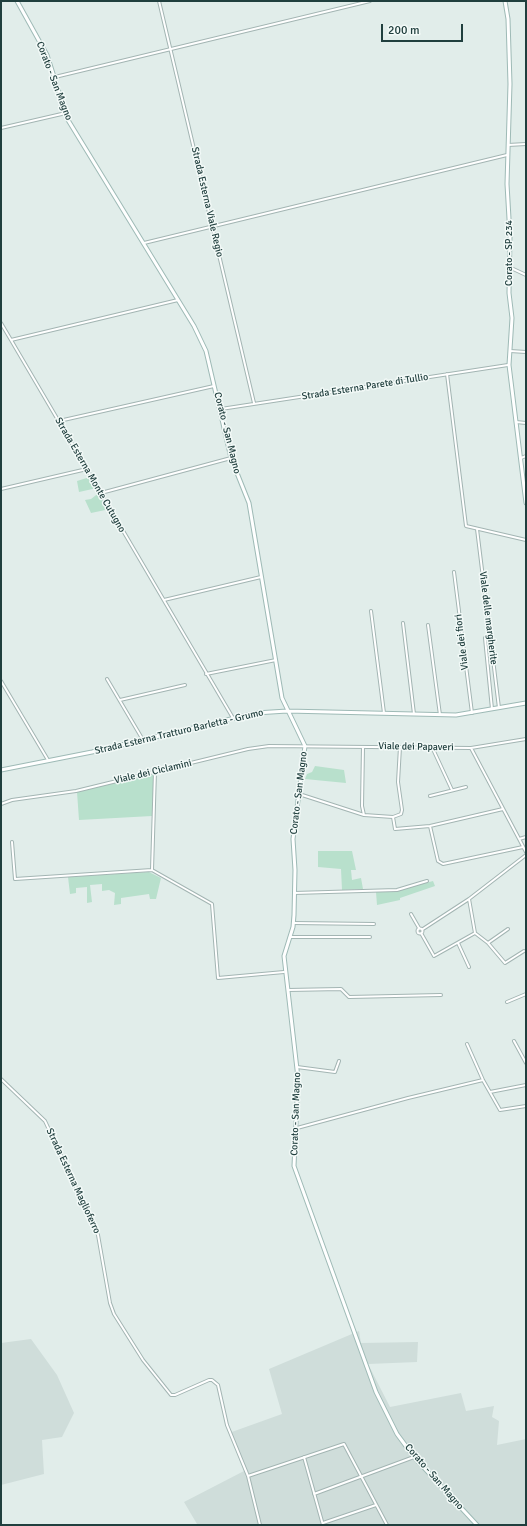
<!DOCTYPE html>
<html>
<head>
<meta charset="utf-8">
<style>
	body { margin:0 }
	#map { position:relative; width:527px; height:1526px; overflow:hidden; background:#e1edea; font-family:Signika,sans-serif }
	canvas { display:block }
	.frame { position:absolute; inset:0; border:2px solid #203f3e; pointer-events:none }
	.scale { position:absolute; left:381px; top:24px; width:82px; height:18px; box-sizing:border-box; border:2px solid #203f3e; border-top:0; padding-left:5px; font-size:12px; line-height:14px; white-space:nowrap; color:#203f3e; -webkit-text-stroke:3px #f2f9f7; paint-order:stroke }
</style>
</head>
<body>
<div id="map">
<canvas width="527" height="1526"></canvas>
<div class="frame"></div>
<div class="scale">200 m</div>
</div>
<script>
const ctx = document.querySelector('canvas').getContext('2d');
ctx.lineJoin = 'round';
function fill(path, color) { ctx.fillStyle = color; ctx.fill(path, 'evenodd'); }
const toPath = rows => new Path2D(rows.map(r => 'M' + r).join(''));
function trace(path, color, width, dash) { ctx.strokeStyle = color; ctx.lineWidth = width; ctx.lineCap = dash ? 'butt' : 'round'; ctx.setLineDash(dash || []); ctx.stroke(path); }
function label(font, color, halo, rows, align = 'center') {
  ctx.font = font + ' Signika,sans-serif'; ctx.lineWidth = 3; ctx.setLineDash([]); ctx.textBaseline = 'middle'; ctx.strokeStyle = halo; ctx.fillStyle = color; for (const [text, x, y, turn = 0] of rows) {
    ctx.save(); ctx.translate(x, y); ctx.rotate((+turn || 0) * Math.PI / 180); ctx.textAlign = isNaN(turn) ? turn : align; if (halo) ctx.strokeText(text, 0, 0); ctx.fillText(text, 0, 0); ctx.restore();
  }
}
const built = toPath([
	[359,1331,361,1343,418,1342,417,1362,368,1364,390,1407,461,1393,466,1411,494,1406,492,1417,499,1421,497,1445,526,1439,526,1525,195,1525,197,1524,184,1502,244,1471,229,1433,282,1414,269,1369],
	[31,1339,57,1375,74,1413,62,1437,42,1440,44,1474,1,1485,1,1343]
]);
const green = toPath([
	[90,477,97,488,79,492,77,481],
	[100,492,110,509,91,513,85,500,91,499],
	[315,766,344,770,346,783,305,779,307,774,312,772],
	[154,773,152,816,79,820,77,792],
	[318,851,352,851,356,870,351,870,352,880,361,878,363,889,342,890,341,869,318,867],
	[149,872,161,878,156,899,150,899,149,894,121,898,121,904,114,905,115,893,109,890,102,891,102,884,90,885,92,902,87,903,87,887,76,888,76,893,70,894,68,877],
	[433,881,435,886,400,898,400,900,377,905,376,892,397,891]
]);
const street = toPath([
	[159,1,254,403],
	[55,77,370,1],
	[1,128,66,113],
	[508,145,526,144],
	[144,243,507,155],
	[509,267,526,275],
	[1,323,233,718],
	[11,340,178,300],
	[510,351,526,352],
	[447,374,466,526,526,540],
	[221,409,508,365],
	[59,421,214,386],
	[516,422,526,423],
	[521,458,526,456],
	[1,489,87,469],
	[101,493,231,458],
	[477,529,499,708],
	[454,572,472,713],
	[164,600,261,577],
	[371,611,384,713],
	[403,623,414,714],
	[428,625,440,715],
	[485,638,492,709],
	[206,674,276,660],
	[107,679,143,740],
	[1,681,48,760],
	[120,700,185,685],
	[363,747,362,806,364,815],
	[400,747,398,782,402,810,401,814,393,817,395,829,430,826,503,809],
	[432,747,452,790],
	[471,748,526,852],
	[299,794,364,815,393,817],
	[430,796,466,787],
	[1,804,12,800,76,791,248,749,269,746,471,748,526,739],
	[430,826,438,861,443,864,523,847],
	[519,839,526,837],
	[12,842,15,879,152,870,212,904,218,978,284,972],
	[152,870,155,771],
	[294,893,397,890,427,881],
	[469,899,475,933,488,943,505,963,524,951],
	[411,914,419,928],
	[293,923,374,924],
	'417.5 931a2.5 2.5 0 1 1 5 0a2.5 2.5 0 1 1-5 0Z',
	[423,929,469,899,526,855],
	[421,933,434,956,475,933],
	[291,937,370,937],
	[458,943,469,967],
	[488,943,508,929],
	[288,990,341,989,349,997,441,995],
	[507,1002,526,994],
	[514,1041,526,1063],
	[467,1044,483,1080,500,1110,526,1106],
	[297,1067,335,1072,339,1061],
	[1,1079,45,1121,98,1235,110,1303,114,1314,143,1360,171,1395,175,1395,209,1380,212,1380,218,1385,227,1425,248,1476,260,1525],
	[490,1092,526,1085],
	[297,1128,408,1098,483,1080],
	[304,1457,323,1525],
	[248,1476,344,1444,387,1525],
	[314,1494,414,1457],
	[323,1523,376,1505]
]);
const secondary = toPath([
	[17,1,47,55,68,120,194,326,206,351,231,458,249,503,282,698,305,746,293,839,295,870,294,915,293,927,284,956,298,1078,294,1166,376,1392,397,1434,414,1457,477,1525],
	[505,1,508,19,510,84,507,184,510,236,509,293,512,318,509,365,526,503],
	[1,770,92,752,256,713,287,711,456,715,526,703]
]);
const streetNames = [
	["Corato - San Magno",54,81,69],
	["Strada Esterna Viale Regio",207,202,77],
	["Corato - SP 234",509,253,-90],
	["Strada Esterna Parete di Tullio",365,387,-9],
	["Corato - San Magno",227,433,76],
	["Strada Esterna Monte Cutugno",90,475,60],
	["Viale delle margherite",488,618,83],
	["Viale dei fiori",462,642,-97],
	["Strada Esterna Tratturo Barletta - Grumo",179,732,-13],
	["Viale dei Papaveri",416,747,1],
	["Viale dei Ciclamini",153,772,-13],
	["Corato - San Magno",299,793,-83],
	["Corato - San Magno",296,1114,-88],
	["Strada Esterna Maglioferro",73,1181,65],
	["Corato - San Magno",434,1477,49]
];
fill(built, '#cfddda');
fill(green, '#b8e0cc');
trace(street, '#a3b5b3', 4);
trace(secondary, '#9ebab6', 5);
trace(street, '#fff', 2);
trace(secondary, '#fff', 3);
label('10px', '#203f3e', '#f2f9f7', streetNames);
</script>
</body>
</html>
